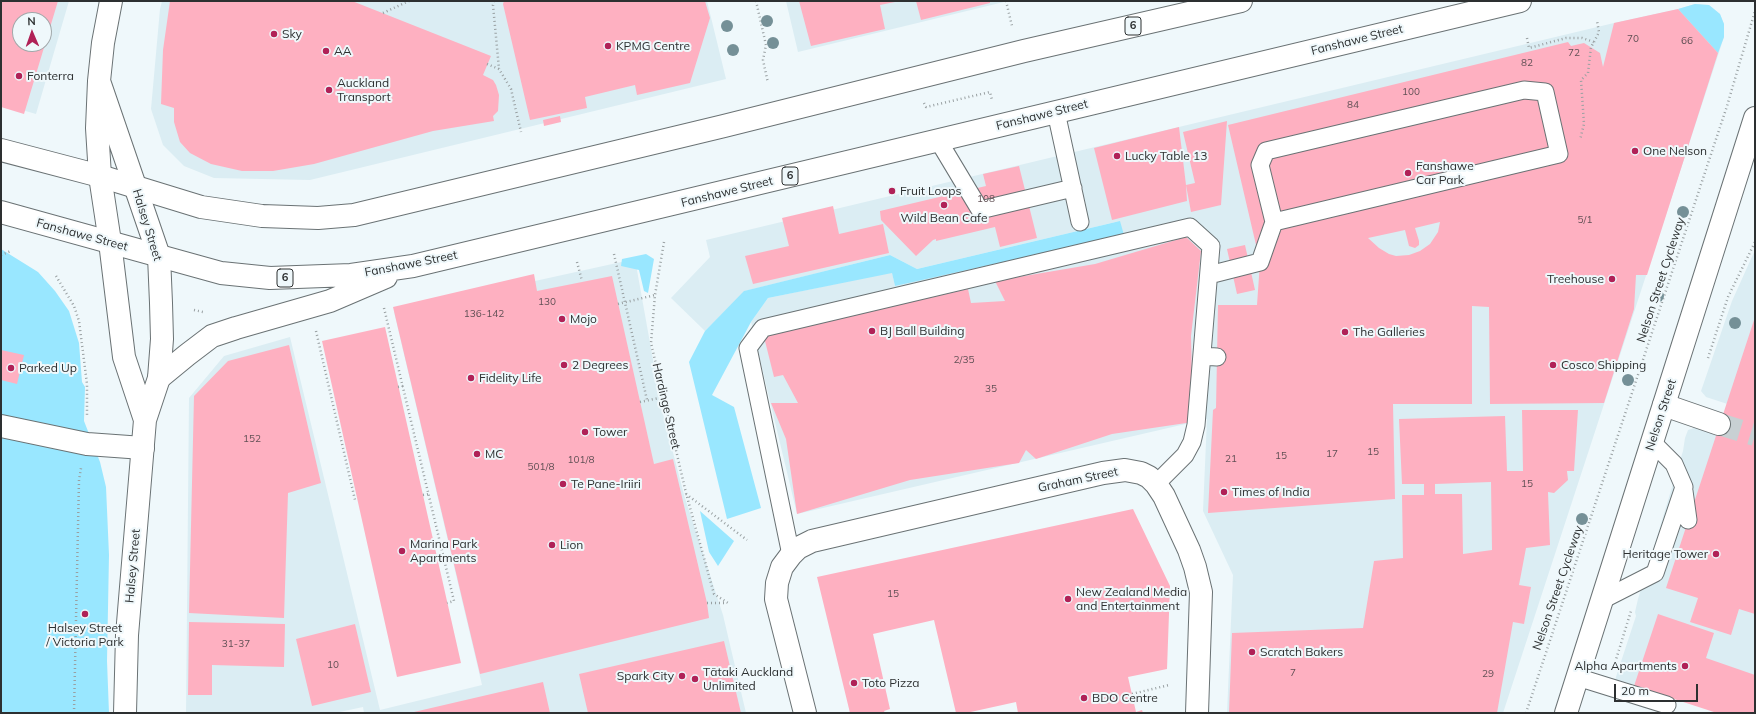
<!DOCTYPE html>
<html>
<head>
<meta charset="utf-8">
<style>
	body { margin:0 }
	#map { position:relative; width:1756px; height:714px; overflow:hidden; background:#eff8fb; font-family:Mulish,sans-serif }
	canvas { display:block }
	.frame { position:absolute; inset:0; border:2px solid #2d3031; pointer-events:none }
	.north { position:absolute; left:12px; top:12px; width:40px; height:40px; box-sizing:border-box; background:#eff8fb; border:1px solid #a1a8aa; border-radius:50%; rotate:358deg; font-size:11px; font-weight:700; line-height:16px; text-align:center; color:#2d3031 }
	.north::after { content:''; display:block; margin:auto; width:14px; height:18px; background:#b02157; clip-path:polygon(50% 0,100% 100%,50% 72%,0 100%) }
	.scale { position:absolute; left:1614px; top:684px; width:84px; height:18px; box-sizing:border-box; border:2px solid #2d3031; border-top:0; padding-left:5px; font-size:12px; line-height:14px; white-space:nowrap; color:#2d3031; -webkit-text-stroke:3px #eff8fb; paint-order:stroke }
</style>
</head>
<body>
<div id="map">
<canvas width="1756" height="714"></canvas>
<div class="frame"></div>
<div class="north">N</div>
<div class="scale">20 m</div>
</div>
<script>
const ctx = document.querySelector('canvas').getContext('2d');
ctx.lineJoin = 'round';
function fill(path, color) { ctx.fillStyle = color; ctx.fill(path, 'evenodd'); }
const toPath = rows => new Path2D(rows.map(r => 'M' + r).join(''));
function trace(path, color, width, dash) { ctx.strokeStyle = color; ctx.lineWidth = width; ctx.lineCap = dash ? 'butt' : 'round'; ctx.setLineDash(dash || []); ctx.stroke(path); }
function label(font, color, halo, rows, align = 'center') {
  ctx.font = font + ' Mulish,sans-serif'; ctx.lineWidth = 4; ctx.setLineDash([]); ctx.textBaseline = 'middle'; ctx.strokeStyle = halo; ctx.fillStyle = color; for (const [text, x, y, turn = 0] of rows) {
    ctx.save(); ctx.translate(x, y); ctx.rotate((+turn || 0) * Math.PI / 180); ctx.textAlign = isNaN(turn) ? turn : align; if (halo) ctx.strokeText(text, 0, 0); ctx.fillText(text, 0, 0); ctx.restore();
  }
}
const built = toPath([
	[1,1,69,1,36,114,1,104],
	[20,20,44,20,44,44,20,44],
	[162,1,707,1,726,79,310,180,214,178,184,166,163,145,151,109,160,9],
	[786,1,1008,1,798,52],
	[1695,4,1709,5,1720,14,1724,24,1724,37,1503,713,1227,713,1233,575,1203,511,1207,419,797,514,751,322,768,298,892,272,895,286,1120,221,917,269,890,255,745,291,705,331,671,298,710,257,706,240,1614,23,1678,9],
	[1755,250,1755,413,1706,397,1701,391,1732,301],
	[635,259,662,410,684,495,723,615,746,713,364,713,363,707,335,713,186,713,189,398,224,356,290,337,380,710,482,685,394,312],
	[1697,427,1755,445,1755,713,1727,713,1615,680,1636,616,1635,612,1638,599,1683,451,1685,438,1688,430]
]);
const green = toPath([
	[1695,4,1709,5,1720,14,1724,24,1724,37,1718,53,1678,9],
	[1120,221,1124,235,895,286,892,273,768,298,751,322,712,395,734,407,761,508,727,519,689,362,705,331,744,291,890,255,917,269],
	[1,249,38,272,55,291,69,311,79,343,82,382,85,387,84,421,100,462,106,487,109,555,107,661,109,713,1,713],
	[646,254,654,259,648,293,644,291,639,270,621,266,622,259],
	[700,511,734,541,718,566,709,552]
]);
const building = toPath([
	[1,1,58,1,24,114,1,107],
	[20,20,44,20,44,44,20,44],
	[170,1,352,1,491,56,483,75,493,80,496,85,499,95,498,111,493,116,494,121,433,131,314,164,273,171,242,171,211,164,190,153,180,142,174,122,174,108,161,104,163,50],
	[504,1,705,1,710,18,690,83,637,95,635,85,585,97,587,108,530,120,503,4],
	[799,1,894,1,895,2,880,5,885,29,811,46],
	[916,1,990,1,990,3,921,20],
	[1678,9,1718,53,1647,275,1636,275,1634,309,1604,403,1490,404,1489,307,1472,306,1472,404,1393,404,1395,499,1208,513,1213,410,1216,408,1218,305,1257,305,1260,262,1228,125,1568,42,1571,46,1584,43,1600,53,1603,67,1614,23],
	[1440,222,1438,232,1430,244,1420,251,1409,255,1396,256,1389,254,1379,248,1368,238,1405,230,1409,246,1415,248,1419,245,1419,241,1415,228],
	[560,116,561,122,544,126,543,120],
	[1227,121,1221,205,1191,212,1186,185,1187,201,1112,220,1094,148,1179,127,1186,185,1195,183,1183,132],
	[1019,166,1037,238,1000,247,995,227,936,241,936,239,933,240,916,256,881,220,880,211,986,186,983,174],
	[833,206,839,234,883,224,889,253,753,284,745,256,789,246,782,218],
	[1186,237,1201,251,1191,336,1193,422,1112,434,1036,459,1026,450,1019,463,910,480,797,514,786,439,771,403,798,403,783,375,774,377,765,341,767,335,968,289,971,303,1005,301,995,281,1095,264],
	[1245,245,1255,290,1237,294,1227,249],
	[534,274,537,291,612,276,654,464,673,459,707,603,709,618,480,674,393,307],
	[1755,317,1755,614,1739,609,1731,635,1690,622,1698,598,1666,588],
	[385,327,461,663,397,677,322,341],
	[289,345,321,483,288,493,284,618,189,613,194,396,228,361],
	[1,350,24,355,17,384,1,380],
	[1522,410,1578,410,1574,471,1567,471,1568,480,1554,493,1548,492,1550,545,1526,548,1519,585,1531,587,1524,624,1513,622,1497,713,1229,713,1232,633,1363,628,1374,561,1403,558,1402,495,1424,495,1424,484,1402,484,1399,419,1505,416,1507,471,1523,471],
	[1491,482,1492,550,1463,554,1462,494,1435,494,1435,484],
	[1133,509,1170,586,1167,669,1128,677,1136,712,1142,710,1143,713,1018,713,1016,702,966,713,956,713,934,620,873,634,890,709,884,711,885,713,850,713,817,577],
	[1658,614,1714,633,1706,658,1755,675,1755,713,1717,713,1634,686],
	[189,622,285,624,284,667,212,665,212,695,188,695],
	[355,624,371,692,312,706,296,639],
	[724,641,741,713,588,713,579,674],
	[543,682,550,713,414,713,414,712]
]);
const minorTunnel = toPath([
	[1719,424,1755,435]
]);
const path = toPath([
	[494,1,493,5,499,69],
	[756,1,766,45,763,60,768,83],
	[1006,1,1012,26],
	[383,13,409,1],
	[1527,38,1529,48,1566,38,1582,38,1594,42,1591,47,1588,73,1581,80,1584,124,1580,140],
	[1594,42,1599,32,1597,21],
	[487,64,499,69,511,89,521,132],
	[924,103,926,107,990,92,992,100],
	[664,242,655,295,651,343,686,493,714,594,728,603],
	[614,254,647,400],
	[1,255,11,251],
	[577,262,582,281],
	[56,276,74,306,79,321,87,384,87,417],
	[618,304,655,295],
	[384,308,454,601,447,603],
	[194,310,203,312],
	[316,331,355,500,357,499],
	[1708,358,1728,297,1755,242],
	[398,387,403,386],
	[640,402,664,397],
	[686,494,747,540],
	[423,495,429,494],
	[707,603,727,603],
	[1614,666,1631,611],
	[1132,694,1169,685],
	[74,713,79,480,81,468],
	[1526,713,1727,106,1755,11]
]);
const service = toPath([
	[1056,112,1080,222],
	[938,140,980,210,1073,188],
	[1209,275,1260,262,1274,222,1559,154,1545,92,1524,90,1266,151,1260,165,1274,222],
	[1202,356,1217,357],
	[1684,491,1688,520],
	[791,555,748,348,763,328,1190,227,1211,246,1196,425,1192,442,1185,455,1156,484],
	[1602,600,1655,573,1684,487,1674,464,1652,442],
	[1577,677,1667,705]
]);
const minor = toPath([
	[1664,405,1719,424],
	[1,426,87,444,143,448],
	[805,713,776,599,777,583,782,567,791,555,798,548,812,541,1103,473,1125,470,1141,473,1149,477,1156,484,1164,496,1189,550,1195,567,1201,592,1197,713]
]);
const secondary = toPath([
	[111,1,103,43,99,81,97,128,100,176,110,242,124,357,145,420],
	[99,81,159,256,161,303,162,339,159,378,145,420,127,635,125,713]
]);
const primary = toPath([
	[1,150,100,176,201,207,262,216,318,218,354,215,724,126,1024,51,1241,1],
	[1,212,221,273,270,278,351,275,413,266,1520,1],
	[159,378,187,355,212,336,236,328,330,301,386,277],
	[1566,713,1755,118]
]);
const trees = [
	[767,21],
	[727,26],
	[773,43],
	[733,50],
	[1683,212],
	[1658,296],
	[1735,323],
	[1628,380],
	[1582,519]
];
const markers = [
	[274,34,4,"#b02157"],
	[608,46,4,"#b02157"],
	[326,51,4,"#b02157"],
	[19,76,4,"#b02157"],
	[329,90,4,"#b02157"],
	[1635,151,4,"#b02157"],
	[1117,156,4,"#b02157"],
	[1408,173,4,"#b02157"],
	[892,191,4,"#b02157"],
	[944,205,4,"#b02157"],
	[1612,279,4,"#b02157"],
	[562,319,4,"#b02157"],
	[872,331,4,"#b02157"],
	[1345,332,4,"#b02157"],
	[564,365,4,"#b02157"],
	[1553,365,4,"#b02157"],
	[11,368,4,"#b02157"],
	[471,378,4,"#b02157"],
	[585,432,4,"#b02157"],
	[477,454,4,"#b02157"],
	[563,484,4,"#b02157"],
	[1224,492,4,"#b02157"],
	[552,545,4,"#b02157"],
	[402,551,4,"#b02157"],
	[1716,554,4,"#b02157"],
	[1068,599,4,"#b02157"],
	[85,614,4,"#b02157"],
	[1252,652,4,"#b02157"],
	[1685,666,4,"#b02157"],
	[682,676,4,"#b02157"],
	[695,679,4,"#b02157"],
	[854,683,4,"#b02157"],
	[1084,698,4,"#b02157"]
];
const numberNames = [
	["70",1633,39],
	["66",1687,41],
	["72",1574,53],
	["82",1527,63],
	["100",1411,92],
	["84",1353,105],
	["108",986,199],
	["5/1",1585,220],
	["130",547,302],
	["136-142",484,314],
	["2/35",964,360],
	["35",991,389],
	["152",252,439],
	["15",1373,452],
	["17",1332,454],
	["15",1281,456],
	["21",1231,459],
	["101/8",581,460],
	["501/8",541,467],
	["15",1527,484],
	["15",893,594],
	["31-37",236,644],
	["10",333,665],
	["7",1293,673],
	["29",1488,674]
];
const shields = [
	[1133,26,16],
	[790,176,16],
	[285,278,16]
];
const shieldNames = [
	["6",1133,26],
	["6",790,176],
	["6",285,278]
];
const poiNames = [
	["Sky",282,34],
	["KPMG Centre",616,46],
	["AA",334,51],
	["Fonterra",27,76],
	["Auckland",337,83],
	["Transport",337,97],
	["One Nelson",1643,151],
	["Lucky Table 13",1125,156],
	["Fanshawe",1416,166],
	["Car Park",1416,180],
	["Fruit Loops",900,191],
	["Wild Bean Cafe",944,218,"center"],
	["Treehouse",1604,279,"right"],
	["Mojo",570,319],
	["BJ Ball Building",880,331],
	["The Galleries",1353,332],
	["2 Degrees",572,365],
	["Cosco Shipping",1561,365],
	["Parked Up",19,368],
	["Fidelity Life",479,378],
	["Tower",593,432],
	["MC",485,454],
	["Te Pane-Iriiri",571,484],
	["Times of India",1232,492],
	["Marina Park",410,544],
	["Apartments",410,558],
	["Lion",560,545],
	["Heritage Tower",1708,554,"right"],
	["New Zealand Media",1076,592],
	["and Entertainment",1076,606],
	["Halsey Street",85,628,"center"],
	["/ Victoria Park",85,642,"center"],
	["Scratch Bakers",1260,652],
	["Alpha Apartments",1677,666,"right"],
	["Tātaki Auckland",703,672],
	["Unlimited",703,686],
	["Spark City",674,676,"right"],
	["Toto Pizza",862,683],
	["BDO Centre",1092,698]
];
const streetNames = [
	["Fanshawe Street",1357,40,-14],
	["Fanshawe Street",1042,115,-14],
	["Fanshawe Street",727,192,-14],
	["Halsey Street",147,225,73],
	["Fanshawe Street",82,235,15],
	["Fanshawe Street",411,264,-11],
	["Nelson Street Cycleway",1661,280,-72],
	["Hardinge Street",666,406,77],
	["Nelson Street",1661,415,-72],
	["Graham Street",1078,480,-12],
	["Halsey Street",133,566,-85],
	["Nelson Street Cycleway",1558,588,-71]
];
fill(built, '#dbedf3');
fill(green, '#99e7ff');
fill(building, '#feb0c1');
trace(minorTunnel, '#c8d0d3', 22, [22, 11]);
trace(service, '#6a7274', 19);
trace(minor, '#6a7274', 24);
trace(secondary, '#6a7274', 24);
trace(primary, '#6a7274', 24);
trace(path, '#99a0a2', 2.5, [1, 3]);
trace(service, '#fff', 17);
trace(minor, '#fff', 22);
trace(secondary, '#fff', 22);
trace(primary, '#fff', 22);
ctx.fillStyle = '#759097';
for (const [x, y] of trees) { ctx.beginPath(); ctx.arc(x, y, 6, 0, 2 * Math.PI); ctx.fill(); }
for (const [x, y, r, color] of markers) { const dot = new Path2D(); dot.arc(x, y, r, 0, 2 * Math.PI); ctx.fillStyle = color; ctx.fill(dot); trace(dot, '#eff8fb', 1.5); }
label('10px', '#615055', null, numberNames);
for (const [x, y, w] of shields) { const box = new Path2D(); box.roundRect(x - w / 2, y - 9, w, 18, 3); ctx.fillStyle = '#eff8fb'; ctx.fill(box); trace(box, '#2d3031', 1); }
label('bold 11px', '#2d3031', null, shieldNames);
label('12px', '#2d3031', '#eff8fb', poiNames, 'left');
label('12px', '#2d3031', '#eff8fb', streetNames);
</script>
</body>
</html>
